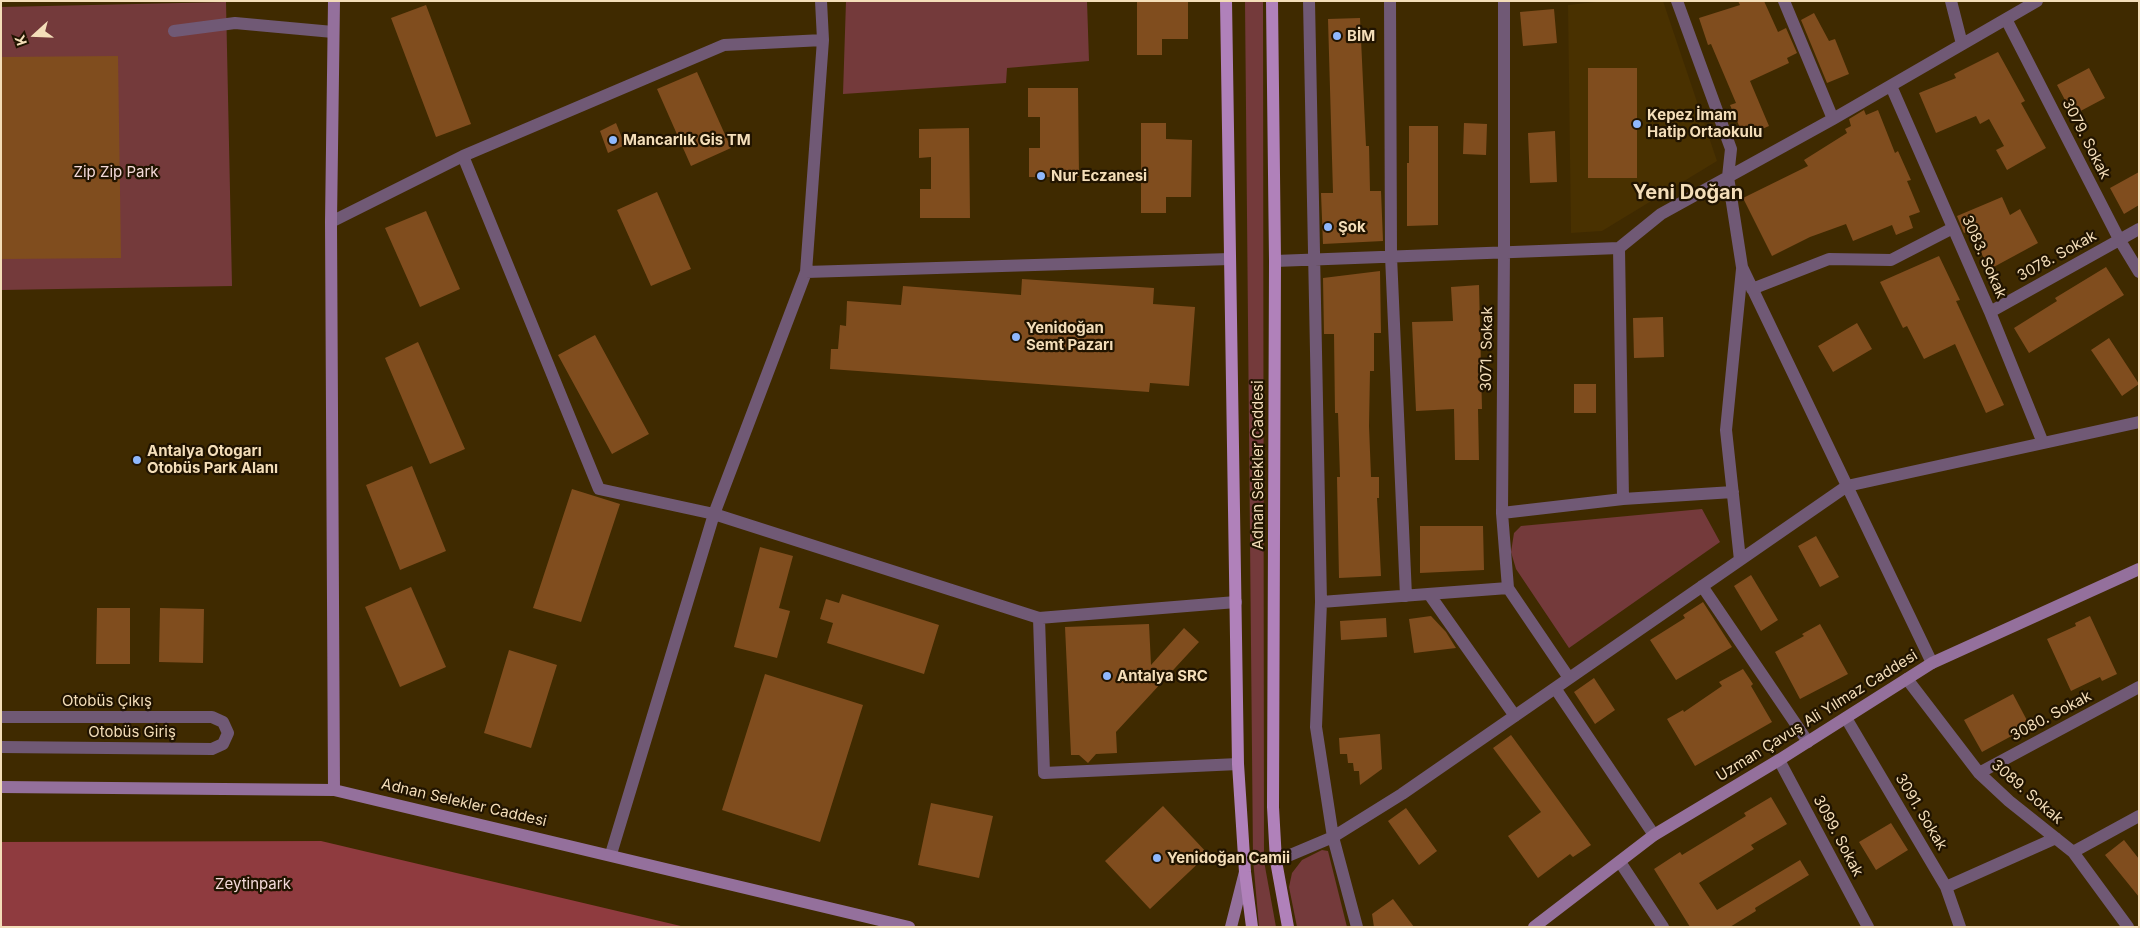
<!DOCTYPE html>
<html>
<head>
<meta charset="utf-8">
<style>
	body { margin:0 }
	#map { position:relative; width:2140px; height:928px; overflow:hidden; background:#3f2a00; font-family:Inter,sans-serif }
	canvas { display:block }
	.frame { position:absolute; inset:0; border:2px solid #f4deb9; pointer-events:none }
	.north { position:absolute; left:10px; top:10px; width:50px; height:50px; -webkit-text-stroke:4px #211400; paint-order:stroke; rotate:250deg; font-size:14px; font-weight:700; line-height:20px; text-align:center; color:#f4deb9 }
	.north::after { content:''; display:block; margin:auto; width:18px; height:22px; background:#f4deb9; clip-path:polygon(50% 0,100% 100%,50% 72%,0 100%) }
</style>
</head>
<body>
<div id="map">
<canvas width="2140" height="928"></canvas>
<div class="frame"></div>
<div class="north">K</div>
</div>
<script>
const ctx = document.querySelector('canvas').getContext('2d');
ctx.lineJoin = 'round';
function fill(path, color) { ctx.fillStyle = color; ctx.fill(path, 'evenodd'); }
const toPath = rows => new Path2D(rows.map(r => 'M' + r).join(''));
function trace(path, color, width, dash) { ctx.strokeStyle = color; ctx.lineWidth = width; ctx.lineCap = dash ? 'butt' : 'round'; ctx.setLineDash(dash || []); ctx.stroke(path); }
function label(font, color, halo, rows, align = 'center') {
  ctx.font = font + ' Inter,sans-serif'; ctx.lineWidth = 4.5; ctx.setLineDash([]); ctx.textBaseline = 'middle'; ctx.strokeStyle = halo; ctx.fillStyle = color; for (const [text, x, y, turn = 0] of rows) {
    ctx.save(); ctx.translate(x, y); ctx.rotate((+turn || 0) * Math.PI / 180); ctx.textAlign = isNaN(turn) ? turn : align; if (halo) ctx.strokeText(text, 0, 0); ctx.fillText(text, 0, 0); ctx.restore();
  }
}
const built = toPath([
	[1605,1,1663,1,1717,161,1602,231,1571,233,1568,5]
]);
const green = toPath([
	[846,1,1087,1,1089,61,1007,68,1006,83,843,94],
	[1245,1,1263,1,1264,861,1276,927,1259,927,1253,859],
	[226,2,232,286,1,290,1,7],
	[1702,509,1720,542,1569,648,1516,569,1511,552,1514,533,1521,526],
	[1322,850,1328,851,1347,927,1297,927,1289,887,1292,873,1302,860]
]);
const forest = toPath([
	[321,841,685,927,1,927,1,842]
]);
const building = toPath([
	[1137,1,1188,1,1188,39,1162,39,1162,55,1137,55],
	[1738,1,1764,1,1778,32,1786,28,1797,53,1787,58,1789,63,1750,81,1769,126,1744,137,1730,105,1736,103,1711,44,1708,45,1699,18,1740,5],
	[426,5,471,124,436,137,391,18],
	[1554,9,1557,43,1523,46,1520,12],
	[1814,13,1829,41,1835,39,1849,74,1827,83,1801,20],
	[1360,18,1366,146,1369,146,1370,191,1381,191,1383,241,1323,244,1321,193,1333,193,1328,19],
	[1998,52,2025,101,2021,103,2046,148,2007,170,1996,150,2004,146,1989,119,1980,124,1976,116,1936,133,1919,93,1956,78,1954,74],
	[118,56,121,258,1,259,1,57],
	[1588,68,1637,68,1637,178,1588,178],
	[2089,68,2105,98,2073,115,2057,85],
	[697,72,731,148,691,166,657,89],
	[1028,88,1078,88,1079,177,1029,177,1029,148,1040,148,1040,117,1028,117],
	[1864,110,1866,115,1878,110,1895,153,1898,151,1911,180,1907,181,1920,212,1909,216,1913,228,1896,235,1892,225,1853,241,1846,224,1810,237,1772,256,1743,198,1808,166,1804,160,1847,133,1845,129,1851,126,1849,119],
	[616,123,625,145,608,153,600,131],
	[1141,123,1166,123,1166,139,1192,140,1191,197,1166,197,1166,213,1141,213],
	[1464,123,1487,124,1486,155,1463,154],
	[1409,126,1438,126,1438,225,1407,226,1407,163,1409,163],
	[969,128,970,218,920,218,920,189,931,189,931,157,919,158,919,129],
	[1555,131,1557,182,1530,183,1528,133],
	[2139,172,2139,205,2124,214,2110,188],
	[657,192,691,269,651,286,617,210],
	[2002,197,2010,215,2020,209,2038,243,1990,269,1969,231,1964,233,1957,216],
	[426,211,460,289,420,307,385,228],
	[1939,256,1960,300,1956,301,2004,405,1986,413,1955,344,1924,359,1907,326,1903,328,1880,282],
	[2106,267,2124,295,2029,353,2014,328,2057,301,2055,298],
	[1380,271,1381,333,1374,333,1374,371,1370,371,1369,426,1371,477,1379,477,1379,498,1377,498,1381,576,1339,578,1337,477,1340,477,1338,413,1335,413,1334,334,1324,334,1323,278],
	[1022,279,1154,288,1153,304,1195,307,1189,386,1150,383,1149,392,830,369,831,349,838,349,840,325,846,326,847,301,901,305,903,286,1021,295],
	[1479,285,1482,409,1478,409,1479,460,1455,460,1454,409,1416,411,1412,322,1453,321,1451,287],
	[1663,317,1664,357,1634,358,1633,318],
	[1857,323,1872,349,1833,372,1818,346],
	[595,335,649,434,612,454,558,355],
	[2109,338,2139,384,2122,396,2091,350],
	[418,342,465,449,430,464,385,358],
	[1574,384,1596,384,1596,413,1574,413],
	[412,466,446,551,400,570,366,485],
	[572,489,620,504,581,622,533,608],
	[1420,526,1483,526,1484,570,1420,573],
	[1816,536,1839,577,1820,587,1798,546],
	[760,547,793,556,779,608,790,611,777,658,734,647],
	[1751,575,1778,620,1761,631,1734,586],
	[411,587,446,667,400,687,365,607],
	[842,594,939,625,924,674,827,643,833,623,820,619,826,599,839,603],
	[1703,602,1732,647,1676,680,1650,640,1685,618,1683,615],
	[97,608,130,608,130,664,96,664],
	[160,608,204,609,203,663,159,662],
	[1431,616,1446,632,1456,648,1414,653,1409,619],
	[2090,616,2117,674,2102,681,2100,677,2071,691,2047,639,2076,626,2075,623],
	[1386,618,1387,637,1341,640,1340,621],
	[1149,624,1151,665,1184,628,1199,642,1116,732,1117,753,1096,754,1088,763,1079,755,1071,755,1065,627],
	[1820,624,1848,674,1800,699,1775,652,1804,636,1802,634],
	[509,650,557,665,531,748,484,733],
	[1743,669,1753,684,1751,686,1772,722,1695,766,1667,719,1683,710,1684,712,1722,686,1719,682],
	[765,674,863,705,820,842,722,810],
	[1594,678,1615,710,1595,724,1574,692],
	[2013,694,2030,726,1982,752,1964,720],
	[1380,734,1382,769,1360,785,1359,771,1354,771,1353,763,1348,763,1347,754,1340,754,1339,738],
	[1511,735,1591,845,1573,857,1570,854,1538,878,1508,836,1541,812,1493,748],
	[1771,797,1787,824,1751,845,1754,849,1699,883,1717,910,1800,860,1809,875,1755,908,1756,911,1730,927,1690,927,1654,869,1680,852,1682,855,1746,816,1744,813],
	[931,803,993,816,979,878,918,865],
	[1163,806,1208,854,1150,909,1105,861],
	[1406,808,1437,851,1419,865,1388,821],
	[1891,823,1908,850,1876,870,1859,842],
	[2124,840,2139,859,2139,897,2105,855],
	[1393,899,1414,927,1374,927,1372,914]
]);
const street = toPath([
	[1309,1,1321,602,1316,727,1333,837,1357,927],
	[1390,1,1391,256,1406,596],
	[1504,1,1504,252,1502,513,1508,588,1569,678],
	[1677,1,1731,149,1728,177,1742,267,1932,663],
	[1784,1,1833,119],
	[1951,1,1962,44],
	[2006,19,2119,239,2139,272],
	[174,31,235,23,333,32],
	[1891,86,1990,312,2043,443],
	[463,156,599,489,714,514,1039,618,1236,602],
	[331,222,463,156,724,45,823,40],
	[1619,248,1623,499],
	[1275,261,1619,248,1661,214,1833,119,2037,1],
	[806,272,1230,259],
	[1752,289,1829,259,1891,260,1953,228],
	[1990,312,2139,229],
	[1502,513,1623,499,1733,492],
	[1740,560,1726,430,1742,269],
	[1702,586,1808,742],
	[1429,594,1515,716],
	[1321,602,1508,588],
	[1039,618,1044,773,1238,764],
	[1907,679,1979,773,2009,801,2073,852,2128,927],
	[1555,688,1654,835],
	[1,717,212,717,223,722,228,733,223,744,212,749,1,747],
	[1846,718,1946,887,1960,927],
	[1779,760,1868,927],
	[1979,773,2139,687],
	[2073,852,2139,816],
	[611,854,714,514,806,272,823,40,821,1],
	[1276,861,1333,837,1402,794,1847,486,2139,422],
	[1620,862,1663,927],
	[1946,887,2056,838]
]);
const secondary = toPath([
	[1,787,334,790,909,927],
	[334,790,331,222,334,1],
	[1231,927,1245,872],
	[1534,927,1654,835,1779,760,1932,663,2139,569]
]);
const primary = toPath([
	[1226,1,1238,764,1245,872,1252,927],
	[1272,1,1275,261,1273,807,1276,861,1288,927]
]);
const markers = [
	[1337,36,5,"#8fb8fd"],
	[1637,124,5,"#8fb8fd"],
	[613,140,5,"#8fb8fd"],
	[1041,176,5,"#8fb8fd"],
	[1328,227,5,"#8fb8fd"],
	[1016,337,5,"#8fb8fd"],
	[137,460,5,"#8fb8fd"],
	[1107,676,5,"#8fb8fd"],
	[1157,858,5,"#8fb8fd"]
];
const poiNames = [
	["BİM",1347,36],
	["Kepez İmam",1647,115],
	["Hatip Ortaokulu",1647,132],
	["Mancarlık Gis TM",623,140],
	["Nur Eczanesi",1051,176],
	["Şok",1338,227],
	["Yenidoğan",1026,328],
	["Semt Pazarı",1026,345],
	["Antalya Otogarı",147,451],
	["Otobüs Park Alanı",147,468],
	["Antalya SRC",1117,676],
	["Yenidoğan Camii",1167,858]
];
const streetNames = [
	["3079. Sokak",2086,139,63],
	["3078. Sokak",2057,256,-29],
	["3083. Sokak",1984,257,66],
	["3071. Sokak",1487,349,-89],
	["Adnan Selekler Caddesi",1258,465,-90],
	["Otobüs Çıkış",107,701],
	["Uzman Çavuş Ali Yılmaz Caddesi",1817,716,-32],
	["3080. Sokak",2051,716,-28],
	["Otobüs Giriş",132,732],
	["3089. Sokak",2027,792,41],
	["Adnan Selekler Caddesi",464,803,13],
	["3091. Sokak",1921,812,59],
	["3099. Sokak",1838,836,62]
];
const parkNames = [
	["Zip Zip Park",116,172],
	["Zeytinpark",253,884]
];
const districtNames = [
	["Yeni Doğan",1688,193]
];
fill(built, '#493100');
fill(green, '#743a3b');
fill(forest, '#8f3b3f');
fill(building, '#804d1e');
trace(street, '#705975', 12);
trace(secondary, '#94709c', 12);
trace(primary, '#b081ba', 12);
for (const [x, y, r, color] of markers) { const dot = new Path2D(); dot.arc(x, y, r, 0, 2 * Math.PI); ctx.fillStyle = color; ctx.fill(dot); trace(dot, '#211400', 2); }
label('bold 15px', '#f4deb9', '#211400', poiNames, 'left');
label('15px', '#f4deb9', '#211400', streetNames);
label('15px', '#f4dad9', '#211400', parkNames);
label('bold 20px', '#f4deb9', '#211400', districtNames);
</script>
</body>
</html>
